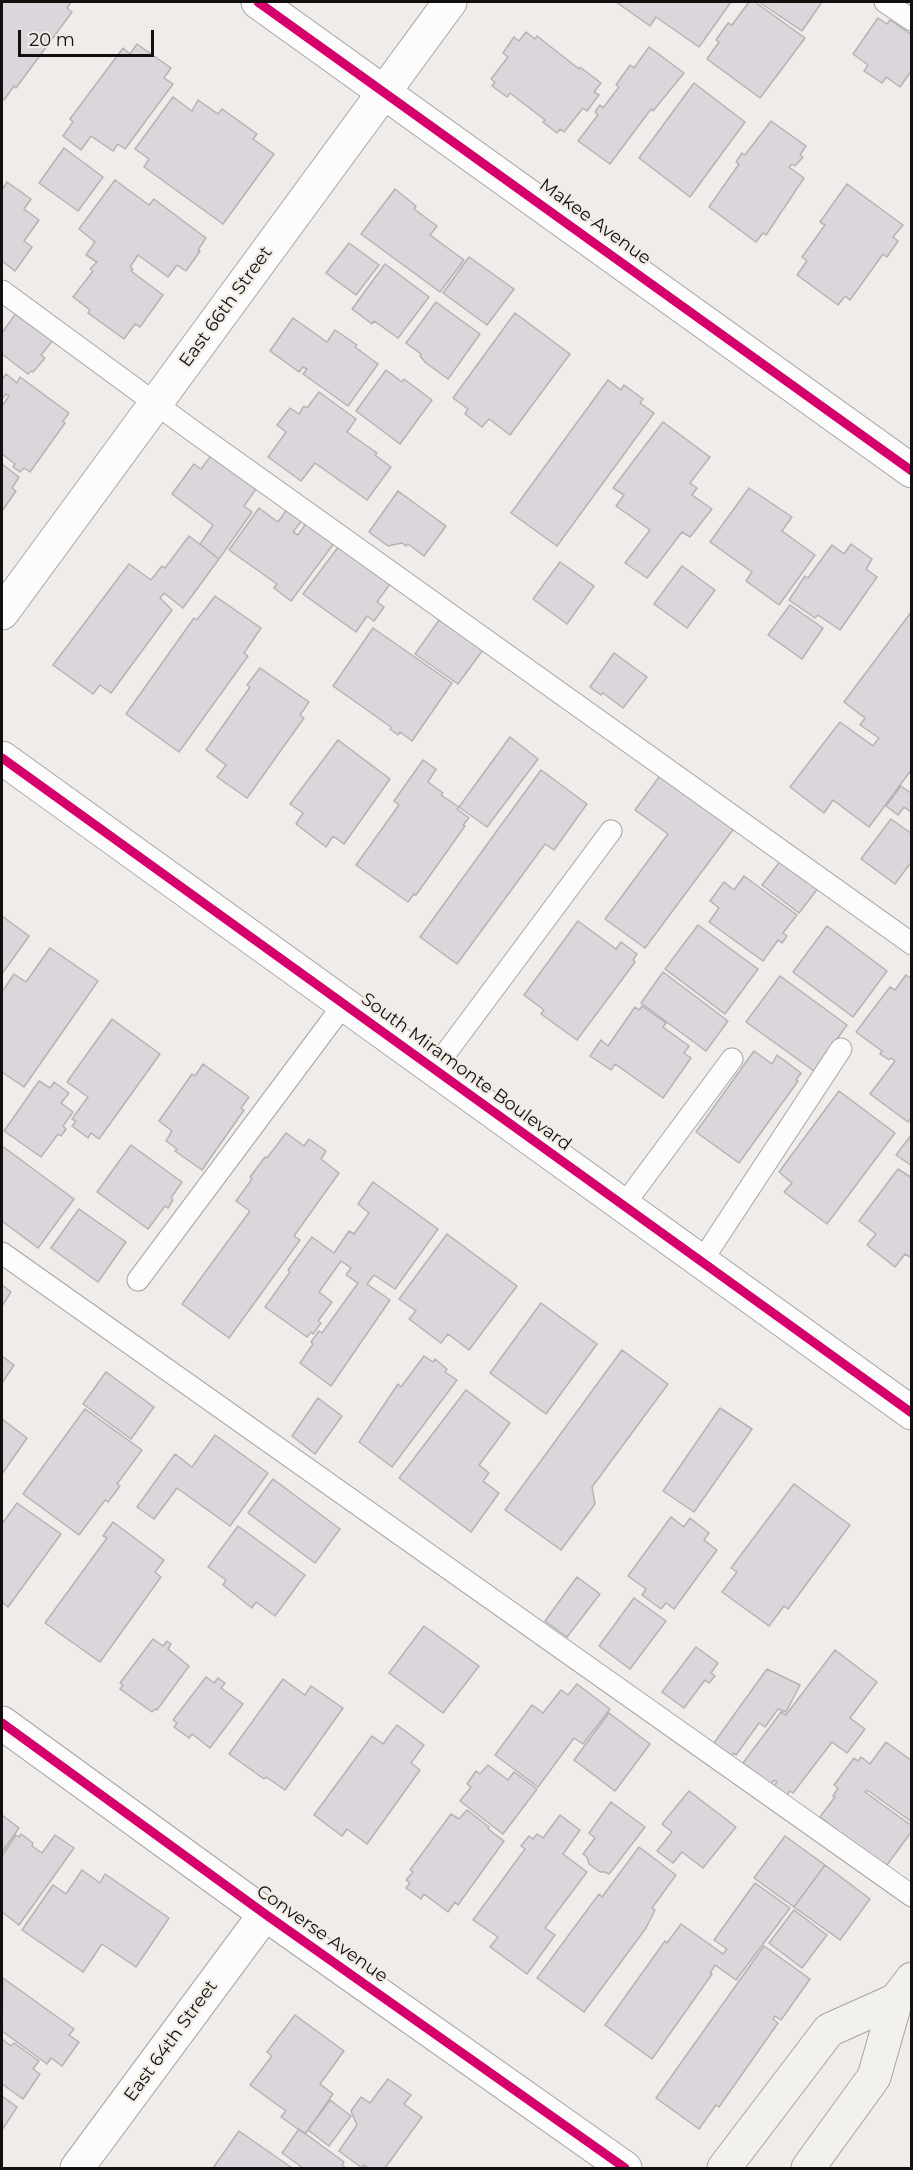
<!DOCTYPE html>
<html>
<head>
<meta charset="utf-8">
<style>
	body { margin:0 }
	#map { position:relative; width:913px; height:2170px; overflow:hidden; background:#efece9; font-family:Montserrat,sans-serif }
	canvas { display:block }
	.frame { position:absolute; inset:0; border:3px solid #12100e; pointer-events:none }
	.scale { position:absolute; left:18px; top:30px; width:136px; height:27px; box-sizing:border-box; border:3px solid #12100e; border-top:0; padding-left:8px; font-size:18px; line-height:21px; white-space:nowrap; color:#12100e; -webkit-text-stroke:4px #f2ece6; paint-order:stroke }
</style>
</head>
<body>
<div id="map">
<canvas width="913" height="2170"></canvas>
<div class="frame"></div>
<div class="scale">20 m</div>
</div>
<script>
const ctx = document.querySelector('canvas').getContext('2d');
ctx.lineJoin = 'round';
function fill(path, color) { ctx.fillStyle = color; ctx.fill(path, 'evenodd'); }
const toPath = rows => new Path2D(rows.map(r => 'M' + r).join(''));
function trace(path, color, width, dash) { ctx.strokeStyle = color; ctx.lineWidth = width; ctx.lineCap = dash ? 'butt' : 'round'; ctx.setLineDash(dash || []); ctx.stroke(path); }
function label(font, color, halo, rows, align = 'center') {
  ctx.font = font + ' Montserrat,sans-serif'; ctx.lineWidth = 4.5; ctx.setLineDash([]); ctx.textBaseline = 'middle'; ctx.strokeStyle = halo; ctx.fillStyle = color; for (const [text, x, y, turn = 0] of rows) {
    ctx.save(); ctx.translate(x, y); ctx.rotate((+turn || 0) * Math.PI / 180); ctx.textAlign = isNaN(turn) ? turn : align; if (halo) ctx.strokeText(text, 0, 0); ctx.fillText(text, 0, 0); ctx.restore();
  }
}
const building = toPath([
	[2,2,71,2,67,8,72,12,16,88,14,86,4,100,2,98,2,2],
	[616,2,731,2,699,47,656,17,650,26,616,2],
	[749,2,755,2,805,38,760,98,707,59,719,42,716,40,728,23,732,25,749,2],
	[759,2,822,2,802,31,759,2],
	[878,18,887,24,890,20,912,35,912,70,900,87,886,77,882,83,864,71,868,65,853,54,878,18],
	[526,32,535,39,537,36,579,69,580,67,601,83,594,92,599,95,587,111,583,108,564,132,560,129,557,133,543,122,545,120,510,93,507,97,492,86,495,82,491,79,508,57,503,53,514,37,519,41,526,32],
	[137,44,171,68,164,78,173,84,125,149,118,144,113,151,91,136,81,150,63,136,73,122,70,119,123,48,130,54,137,44],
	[649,47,684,73,653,111,651,109,610,164,578,141,598,115,595,112,600,105,603,108,619,87,616,85,630,65,634,68,649,47],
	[694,83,745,122,690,197,639,158,694,83],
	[173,97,192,111,198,100,218,114,222,109,257,134,253,139,274,154,223,224,144,167,149,159,135,149,173,97],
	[771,121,806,146,800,155,803,157,795,166,792,164,789,167,804,178,766,235,763,233,756,242,709,207,739,164,736,162,742,153,745,155,771,121],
	[64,148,103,177,78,211,39,183,64,148],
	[115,180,149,205,154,199,206,238,198,250,200,251,186,271,177,265,168,277,138,255,130,267,133,269,131,271,163,295,140,327,135,324,124,339,88,313,90,310,73,297,93,271,90,269,97,262,86,255,95,242,79,229,115,180],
	[7,182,31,199,24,209,39,220,24,241,32,247,15,271,2,261,2,190,7,182],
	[847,184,903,225,893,237,898,241,887,257,883,254,850,300,845,296,838,305,797,275,807,261,802,257,825,225,820,222,847,184],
	[395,189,416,206,414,209,437,226,430,235,464,260,440,292,361,234,395,189],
	[349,243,379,265,356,295,326,273,349,243],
	[469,257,514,289,487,325,443,293,469,257],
	[385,264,429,297,398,338,374,321,372,324,352,309,385,264],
	[436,302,480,334,448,379,426,363,420,356,421,354,406,343,436,302],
	[16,313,53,340,41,355,45,358,33,372,31,371,28,374,2,354,2,333,16,313],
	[515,313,570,354,510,435,489,419,482,427,465,414,468,409,453,398,515,313],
	[293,318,327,342,335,330,357,345,355,347,378,364,348,406,303,374,307,369,303,367,299,372,270,351,293,318],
	[386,370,402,382,404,379,432,400,400,444,356,411,386,370],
	[6,374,17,383,20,377,69,413,63,421,65,423,30,472,24,468,20,472,13,467,15,464,2,454,2,406,9,396,6,394,2,399,2,380,6,374],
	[608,380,621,390,624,385,643,399,640,403,654,413,557,546,511,513,608,380],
	[319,392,356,419,347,432,377,453,375,455,391,467,367,500,315,463,301,481,268,457,286,432,277,425,290,408,299,414,304,406,307,408,319,392],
	[663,422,710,457,690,483,697,488,692,495,712,509,690,537,682,532,647,578,625,563,650,530,616,506,624,495,613,488,663,422],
	[213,453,258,486,244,506,252,512,219,559,200,544,213,525,172,494,194,464,201,469,213,453],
	[2,464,19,477,12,488,16,491,2,511,2,464],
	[749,488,792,517,782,531,815,555,779,605,746,581,752,572,710,542,749,488],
	[398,491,446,526,424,556,408,544,406,546,402,543,388,546,369,532,398,491],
	[259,508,278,522,288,508,303,519,293,532,298,535,307,522,335,542,291,601,274,588,277,584,229,550,259,508],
	[189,536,219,559,183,608,164,593,160,598,172,610,111,693,100,685,93,694,53,665,129,564,151,580,162,566,165,568,189,536],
	[851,544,872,559,866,569,877,577,840,630,818,615,815,618,789,600,805,576,808,578,832,545,844,554,851,544],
	[339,546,390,584,377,602,384,607,374,621,367,616,356,632,303,594,339,546],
	[560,562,594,586,567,624,533,599,560,562],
	[682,566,715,590,687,628,654,604,682,566],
	[215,596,261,628,244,653,248,656,179,752,126,714,194,618,197,620,215,596],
	[790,605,823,628,802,659,768,635,790,605],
	[912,611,912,769,869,827,833,800,824,813,790,787,840,722,873,746,879,738,860,725,865,718,844,702,912,611],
	[442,616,485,647,458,684,415,654,442,616],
	[373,628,452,683,412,741,400,732,398,735,390,729,391,727,333,686,373,628],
	[614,653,647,677,623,708,603,693,601,695,590,687,614,653],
	[260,668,309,702,300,715,304,718,247,798,217,777,226,765,206,750,250,687,247,685,260,668],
	[510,737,538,759,487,827,459,807,510,737],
	[338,740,390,779,344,844,333,836,326,847,296,824,303,813,290,804,338,740],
	[423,760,436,769,428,782,443,793,441,795,459,807,457,809,469,818,463,825,465,826,416,895,414,894,408,902,356,865,399,805,394,801,423,760],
	[541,770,587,804,554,850,545,844,457,964,420,937,541,770],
	[662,773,735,827,645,948,605,919,668,834,635,810,662,773],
	[901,786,912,794,912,813,904,807,898,815,886,806,901,786],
	[891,819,912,834,912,861,895,884,861,859,891,819],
	[782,859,819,887,799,913,762,885,782,859],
	[744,876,797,915,783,933,787,936,782,943,778,940,763,961,709,922,719,908,710,901,724,882,734,890,744,876],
	[2,916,29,936,2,974,2,916],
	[578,921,616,949,621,942,637,954,633,960,635,962,577,1040,541,1014,544,1010,524,995,578,921],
	[698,925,758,969,725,1014,665,969,698,925],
	[827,926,887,971,853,1017,793,972,827,926],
	[50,948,98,981,24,1087,2,1072,2,992,14,974,26,982,50,948],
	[663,972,728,1021,706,1051,641,1003,663,972],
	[906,975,912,979,912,1117,908,1122,870,1094,895,1061,891,1058,889,1060,880,1054,882,1051,856,1032,890,987,895,990,906,975],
	[780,976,847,1025,814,1071,746,1022,780,976],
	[642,1006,666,1023,663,1027,689,1046,684,1053,691,1058,663,1098,615,1064,611,1070,590,1056,601,1040,608,1046,635,1007,639,1010,642,1006],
	[112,1019,160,1054,99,1139,91,1133,88,1138,72,1126,76,1121,72,1119,88,1097,67,1082,112,1019],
	[754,1051,772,1064,777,1055,801,1073,796,1080,798,1081,739,1163,696,1132,754,1051],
	[203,1064,249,1097,241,1108,244,1110,202,1170,175,1151,177,1149,166,1141,172,1131,159,1121,192,1074,195,1076,203,1064],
	[39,1081,50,1088,54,1082,69,1093,61,1103,73,1112,63,1126,66,1129,61,1136,58,1134,41,1157,4,1131,39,1081],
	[839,1091,895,1133,827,1224,784,1192,792,1183,779,1172,839,1091],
	[286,1133,304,1146,309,1139,326,1151,321,1159,339,1173,294,1236,300,1240,229,1338,182,1304,250,1211,236,1201,252,1179,250,1177,265,1157,267,1158,286,1133],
	[912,1134,912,1166,896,1155,912,1134],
	[131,1145,182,1182,171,1198,173,1200,168,1208,165,1206,148,1229,97,1192,131,1145],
	[2,1146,74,1199,38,1248,2,1221,2,1146],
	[898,1169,912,1178,912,1258,905,1254,895,1267,867,1245,876,1234,859,1221,898,1169],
	[373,1182,438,1229,395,1289,374,1275,367,1284,390,1300,331,1386,300,1363,313,1344,311,1342,319,1331,322,1333,358,1283,346,1275,351,1268,341,1261,319,1292,332,1302,318,1321,321,1323,313,1334,311,1332,307,1337,265,1307,290,1272,288,1270,312,1237,334,1253,349,1231,354,1234,369,1213,358,1204,373,1182],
	[79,1209,126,1242,98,1282,51,1248,79,1209],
	[447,1234,517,1286,469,1350,448,1334,441,1343,409,1319,416,1311,399,1299,447,1234],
	[2,1285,11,1292,2,1306,2,1285],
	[541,1303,597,1344,546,1414,490,1373,541,1303],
	[622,1350,668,1384,592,1487,595,1504,561,1550,505,1510,622,1350],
	[2,1356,14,1365,2,1383,2,1356],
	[424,1356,433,1362,435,1359,447,1369,445,1372,457,1380,392,1467,359,1442,398,1384,401,1387,424,1356],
	[106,1372,154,1407,131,1439,83,1404,106,1372],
	[466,1390,510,1423,479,1465,489,1473,483,1481,499,1493,471,1532,399,1478,466,1390],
	[318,1398,342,1416,315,1454,292,1436,318,1398],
	[720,1408,752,1429,694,1512,663,1491,720,1408],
	[85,1409,142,1450,117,1484,120,1486,108,1502,105,1500,79,1535,23,1494,85,1409],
	[2,1419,27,1438,2,1474,2,1419],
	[215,1435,268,1473,230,1526,177,1488,154,1519,137,1507,175,1454,192,1467,215,1435],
	[273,1479,340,1529,315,1563,248,1513,273,1479],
	[794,1484,850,1525,788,1609,784,1606,769,1626,722,1592,737,1572,731,1568,794,1484],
	[17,1503,61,1534,8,1607,2,1602,2,1524,17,1503],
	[671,1517,684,1527,690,1518,709,1533,704,1540,717,1550,674,1609,666,1603,661,1609,642,1595,646,1589,628,1576,671,1517],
	[113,1522,164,1560,155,1572,161,1577,100,1662,45,1623,107,1538,103,1536,113,1522],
	[238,1526,305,1575,275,1616,256,1602,252,1608,223,1585,226,1580,208,1567,238,1526],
	[577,1577,600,1594,567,1637,545,1621,577,1577],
	[634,1598,666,1621,630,1669,599,1646,634,1598],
	[424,1626,479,1666,443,1713,389,1673,424,1626],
	[153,1639,163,1646,167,1641,171,1644,168,1649,189,1666,157,1710,155,1709,152,1712,120,1689,123,1685,120,1683,153,1639],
	[696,1647,718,1663,711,1673,715,1676,709,1683,705,1680,684,1708,662,1692,696,1647],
	[835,1650,877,1682,850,1718,865,1729,847,1753,832,1742,793,1793,790,1791,785,1798,772,1788,777,1782,774,1780,771,1784,743,1763,781,1712,786,1715,835,1650],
	[767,1669,800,1685,786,1712,778,1709,765,1727,759,1723,736,1755,734,1753,729,1760,711,1747,767,1669],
	[206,1677,214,1683,218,1678,225,1683,221,1688,243,1704,210,1748,192,1734,189,1738,174,1727,177,1723,173,1720,206,1677],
	[283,1679,305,1695,311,1686,343,1708,285,1790,266,1777,264,1779,229,1754,283,1679],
	[577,1684,610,1709,583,1744,574,1738,538,1787,495,1755,532,1705,543,1713,561,1690,568,1695,577,1684],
	[609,1713,650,1744,615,1791,574,1760,609,1713],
	[397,1725,424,1745,411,1763,420,1770,367,1844,347,1829,342,1836,314,1815,372,1736,383,1744,397,1725],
	[886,1742,912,1761,912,1822,867,1790,865,1792,912,1826,912,1831,884,1869,835,1833,837,1830,820,1817,835,1797,833,1796,838,1788,834,1785,854,1758,858,1761,861,1757,870,1764,886,1742],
	[488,1765,508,1780,514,1772,537,1789,503,1834,460,1801,471,1787,467,1784,476,1771,480,1774,488,1765],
	[689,1791,736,1827,703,1868,682,1852,673,1863,657,1851,672,1832,662,1824,689,1791],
	[611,1802,645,1827,609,1874,605,1872,600,1872,589,1864,587,1857,583,1854,595,1838,589,1833,611,1802],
	[467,1810,489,1827,488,1829,504,1841,458,1905,455,1902,448,1912,424,1894,421,1899,406,1888,410,1883,406,1880,413,1872,410,1870,451,1814,459,1819,467,1810],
	[2,1815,19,1828,2,1852,2,1815],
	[560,1815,580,1830,563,1854,587,1872,545,1928,555,1935,527,1974,490,1947,498,1937,473,1920,525,1849,521,1846,529,1836,533,1839,537,1834,543,1838,560,1815],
	[21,1834,33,1843,32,1846,42,1853,55,1835,74,1848,19,1925,2,1912,2,1856,16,1835,19,1837,21,1834],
	[785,1836,825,1865,794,1907,754,1878,785,1836],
	[639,1847,676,1875,652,1908,655,1910,646,1928,584,2012,537,1978,599,1894,602,1897,639,1847],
	[825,1865,870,1899,840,1940,794,1907,825,1865],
	[82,1870,100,1883,105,1874,169,1918,136,1967,102,1944,83,1972,22,1930,53,1885,66,1894,82,1870],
	[755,1883,790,1908,736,1980,715,1965,710,1973,712,1974,652,2059,605,2025,665,1941,667,1943,681,1924,723,1954,727,1949,714,1940,755,1883],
	[794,1910,827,1935,802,1968,769,1943,794,1910],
	[764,1946,810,1979,781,2020,775,2016,773,2019,778,2023,719,2107,716,2105,699,2129,656,2098,764,1946],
	[3,1978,74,2029,69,2035,79,2042,62,2066,51,2058,47,2064,2,2031,3,1978],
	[295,2015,344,2051,320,2084,333,2094,305,2134,281,2117,286,2111,250,2085,272,2056,267,2052,295,2015],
	[2,2039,11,2046,14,2043,39,2061,33,2069,40,2074,23,2099,2,2084,2,2039],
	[388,2079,411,2095,404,2104,422,2117,385,2168,368,2168,364,2165,362,2168,339,2151,357,2125,351,2111,361,2097,370,2103,388,2079],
	[2,2096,17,2107,2,2130,2,2096],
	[330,2100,351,2116,329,2146,308,2130,330,2100],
	[299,2129,344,2162,342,2165,346,2168,303,2168,282,2153,299,2129],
	[239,2131,292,2168,213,2168,239,2131]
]);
const service = toPath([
	[885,2,912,20],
	[2,291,197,434,912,944],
	[434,1069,611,831],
	[623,1206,732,1059],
	[2,1253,912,1896],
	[701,1262,841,1049],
	[138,1280,344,1004]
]);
const minor = toPath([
	[258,2,912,471],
	[2,613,450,2],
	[77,2168,265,1914]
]);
const tertiary = toPath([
	[2,758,912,1413],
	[2,1723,265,1914,625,2168]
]);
const secondary = toPath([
	[724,2168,829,2030,896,2000],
	[808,2168,874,2077,896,2000,912,1979]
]);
const cycleway = toPath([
	[258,2,912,471],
	[2,758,912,1413],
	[2,1723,265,1914,625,2168]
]);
const streetNames = [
	["Makee Avenue",595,222,36],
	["East 66th Street",226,307,-54],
	["South Miramonte Boulevard",466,1072,36],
	["Converse Avenue",322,1934,35],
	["East 64th Street",171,2041,-54]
];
fill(building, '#dad6dc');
trace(building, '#b5b3b3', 1.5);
trace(service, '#a7a4a3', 23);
trace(minor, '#a7a4a3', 35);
trace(tertiary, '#a7a4a3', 35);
trace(secondary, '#a7a4a3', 35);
trace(service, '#fdfcfc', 21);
trace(minor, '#fdfcfc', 33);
trace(tertiary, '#fdfcfc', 33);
trace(secondary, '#f3f1ee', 33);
trace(cycleway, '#d6006c', 9);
label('18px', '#12100e', '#f2ece6', streetNames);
</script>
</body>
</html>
